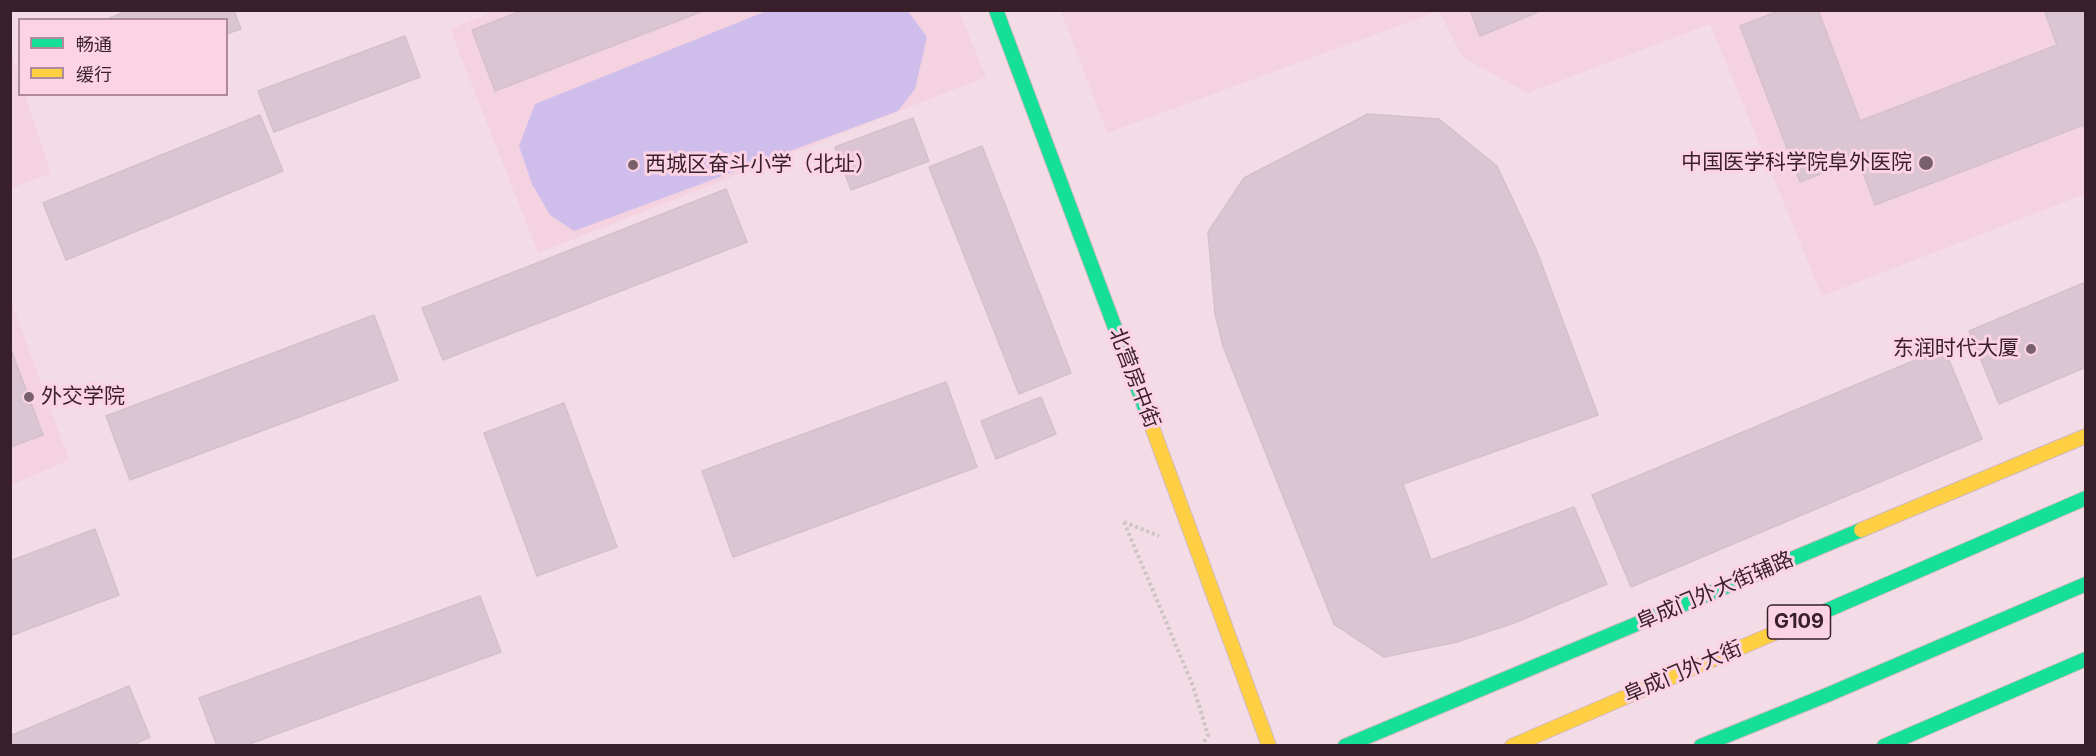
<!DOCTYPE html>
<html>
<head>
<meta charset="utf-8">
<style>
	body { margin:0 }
	#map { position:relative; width:2096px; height:756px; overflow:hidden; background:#f3dce5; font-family:Inter,"Noto Sans SC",sans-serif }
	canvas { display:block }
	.frame { position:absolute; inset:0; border:12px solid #381f2a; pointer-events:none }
	.legend { position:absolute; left:18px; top:18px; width:210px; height:78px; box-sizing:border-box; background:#fcd3e4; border:2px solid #ae8b9a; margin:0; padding:8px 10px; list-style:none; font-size:18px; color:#381f2a }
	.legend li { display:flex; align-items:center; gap:12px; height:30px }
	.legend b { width:30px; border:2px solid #ae8b9a }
</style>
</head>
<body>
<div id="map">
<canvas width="2096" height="756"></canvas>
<div class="frame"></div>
<ul class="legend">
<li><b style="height:8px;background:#16e098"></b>畅通</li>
<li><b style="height:8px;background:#ffcf43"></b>缓行</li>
</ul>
</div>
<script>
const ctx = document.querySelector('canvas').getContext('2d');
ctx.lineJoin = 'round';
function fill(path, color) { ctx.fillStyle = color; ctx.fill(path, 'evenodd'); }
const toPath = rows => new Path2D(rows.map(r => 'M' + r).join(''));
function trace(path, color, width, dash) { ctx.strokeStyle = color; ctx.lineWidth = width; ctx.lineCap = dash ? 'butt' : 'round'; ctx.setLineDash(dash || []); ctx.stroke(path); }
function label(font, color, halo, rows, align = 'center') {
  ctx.font = font + ' Inter,"Noto Sans SC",sans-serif'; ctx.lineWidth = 6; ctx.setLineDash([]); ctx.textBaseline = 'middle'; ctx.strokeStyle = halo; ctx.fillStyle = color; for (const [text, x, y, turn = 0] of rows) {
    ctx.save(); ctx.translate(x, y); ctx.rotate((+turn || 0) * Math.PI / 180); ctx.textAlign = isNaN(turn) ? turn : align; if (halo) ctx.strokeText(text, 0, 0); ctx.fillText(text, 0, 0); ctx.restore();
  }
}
const built = toPath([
	[497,10,959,11,986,77,538,253,450,29],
	[1061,11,2085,11,2085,194,1822,296,1710,24,1528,93,1462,57,1439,11,1107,133],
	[11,50,19,77,20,94,25,95,51,173,11,188],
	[10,298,69,460,11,485,10,485]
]);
const green = toPath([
	[769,10,908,11,927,37,915,89,898,111,574,231,550,215,532,184,519,146,535,104]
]);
const building = toPath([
	[129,10,234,10,241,29,226,34,226,20,105,20,129,10],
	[524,10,706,10,495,91,472,30,524,10],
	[1470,10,1543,10,1480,36,1470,10],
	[1781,10,1818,10,1860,121,2057,45,2044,10,2086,10,2086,124,1875,205,1858,159,1800,182,1740,26,1781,10],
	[405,36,420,77,274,132,258,91,405,36],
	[1368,114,1439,119,1497,166,1536,249,1598,415,1403,484,1431,560,1574,507,1607,584,1514,623,1457,642,1384,657,1334,624,1223,346,1215,314,1208,232,1244,178,1368,114],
	[260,115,283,171,66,260,43,203,260,115],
	[913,118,929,161,851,190,835,147,913,118],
	[982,146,1071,373,1019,394,929,167,982,146],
	[726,189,747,242,443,360,422,308,726,189],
	[2086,282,2086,367,1999,404,1969,331,2086,282],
	[374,315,398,380,130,480,106,416,374,315],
	[10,347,43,435,10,447,10,347],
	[1944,348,1982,439,1631,587,1592,495,1944,348],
	[946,382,977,467,733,557,702,471,946,382],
	[1041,397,1056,434,996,459,981,421,1041,397],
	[564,403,617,547,537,576,484,433,564,403],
	[95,529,119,595,10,636,10,561,95,529],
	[480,596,501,652,244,746,217,746,199,698,480,596],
	[129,686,150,737,131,746,10,746,10,736,129,686]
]);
const path = toPath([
	[1124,522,1193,686,1208,735,1202,746],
	[1124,522,1159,536]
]);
const fast = toPath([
	[996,10,1151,424],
	[1814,616,2086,498],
	[1345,746,1861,530],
	[1701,746,1827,695,2086,584],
	[1884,746,2086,659]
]);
const slow = toPath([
	[1151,424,1269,746],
	[1861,530,2086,436],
	[1512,746,1814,616]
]);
const markers = [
	[1926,163,8,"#79616b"],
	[633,165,6,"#79616b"],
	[2031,349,6,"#79616b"],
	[29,397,6,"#79616b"]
];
const shields = [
	[1799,622,63]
];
const shieldNames = [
	["G109",1799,622]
];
const poiNames = [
	["中国医学科学院阜外医院",1912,163],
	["西城区奋斗小学（北址）",645,165,"left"],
	["东润时代大厦",2019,349],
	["外交学院",41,397,"left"]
];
const streetNames = [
	["北营房中街",1134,378,69],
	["阜成门外大街辅路",1715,591,-23],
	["阜成门外大街",1683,672,-23]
];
fill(built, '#f5d2e0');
fill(green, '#cfbeec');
fill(building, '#dbc5d2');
trace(building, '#d4c0cc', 1.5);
trace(fast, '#cfb8c2', 16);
trace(slow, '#cfb8c2', 16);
trace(path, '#cdc4c8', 4, [3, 3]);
trace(fast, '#16e098', 14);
trace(slow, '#ffcf43', 14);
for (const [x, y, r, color] of markers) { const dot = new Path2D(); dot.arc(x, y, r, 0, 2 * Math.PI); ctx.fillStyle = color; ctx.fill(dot); trace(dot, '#fcd3e4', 2); }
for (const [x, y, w] of shields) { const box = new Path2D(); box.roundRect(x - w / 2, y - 17, w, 34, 4.5); ctx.fillStyle = '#fcd3e4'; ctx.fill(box); trace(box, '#381f2a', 1.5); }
label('bold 20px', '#381f2a', null, shieldNames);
label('21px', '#381f2a', '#fcd3e4', poiNames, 'right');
label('21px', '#381f2a', '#fcd3e4', streetNames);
</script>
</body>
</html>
